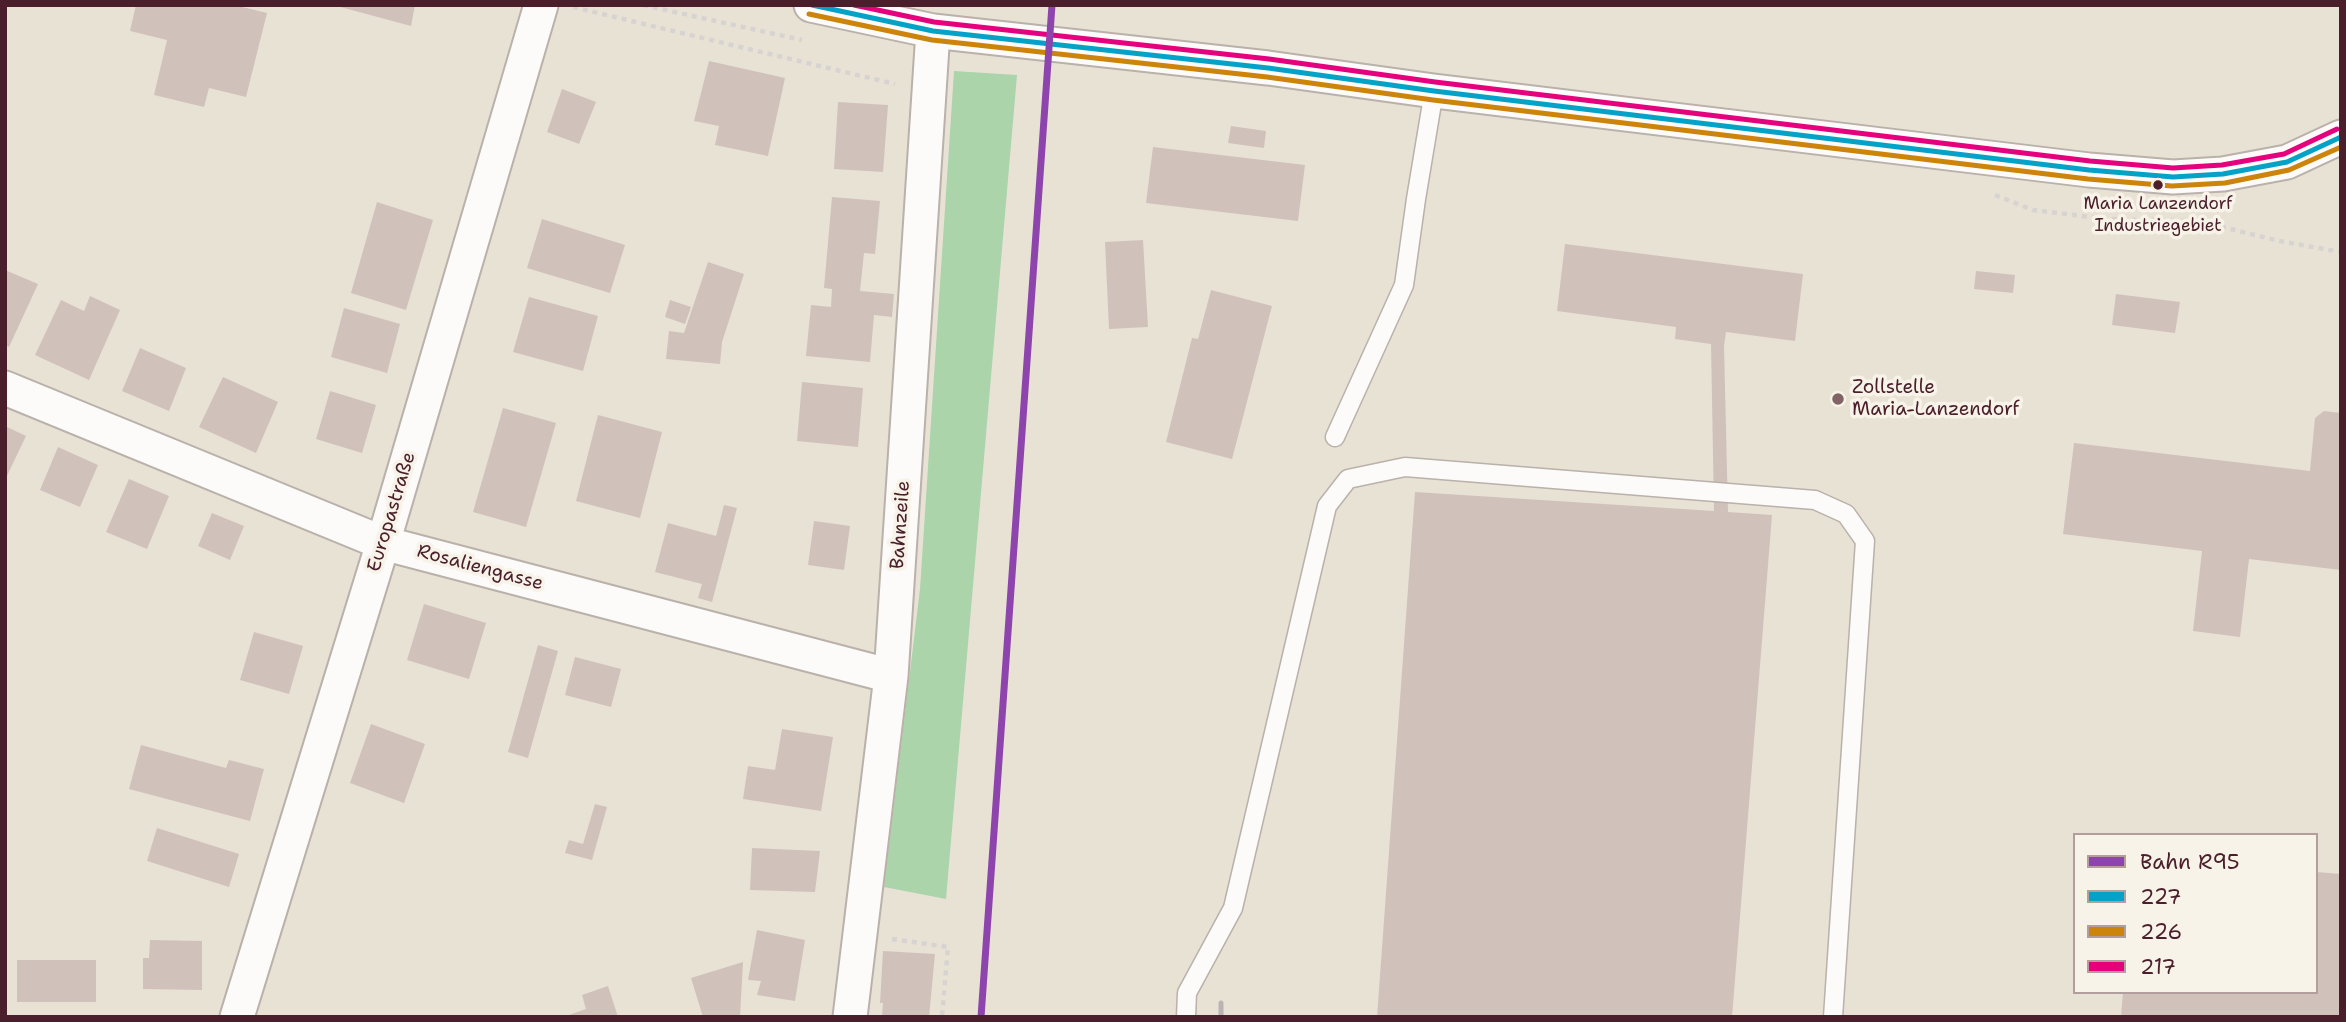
<!DOCTYPE html>
<html>
<head>
<meta charset="utf-8">
<style>
	body { margin:0 }
	#map { position:relative; width:2346px; height:1022px; overflow:hidden; background:#e8e2d5; font-family:"Shantell Sans",sans-serif }
	canvas { display:block }
	.frame { position:absolute; inset:0; border:7px solid #4a1f2b; pointer-events:none }
	.legend { position:absolute; left:2073px; top:833px; width:245px; height:161px; box-sizing:border-box; background:#f7f3e8; border:2px solid #b29e9c; margin:0; padding:9px 12px; list-style:none; font-size:21px; color:#4a1f2b }
	.legend li { display:flex; align-items:center; gap:14px; height:35px }
	.legend b { width:35px; border:2px solid #b29e9c }
</style>
</head>
<body>
<div id="map">
<canvas width="2346" height="1022"></canvas>
<div class="frame"></div>
<ul class="legend">
<li><b style="height:9px;background:#8e44ad"></b>Bahn R95</li>
<li><b style="height:9px;background:#04a2c6"></b>227</li>
<li><b style="height:9px;background:#cc840b"></b>226</li>
<li><b style="height:9px;background:#e5007d"></b>217</li>
</ul>
</div>
<script>
const ctx = document.querySelector('canvas').getContext('2d');
ctx.lineJoin = 'round';
function fill(path, color) { ctx.fillStyle = color; ctx.fill(path, 'evenodd'); }
const toPath = rows => new Path2D(rows.map(r => 'M' + r).join(''));
function trace(path, color, width, dash) { ctx.strokeStyle = color; ctx.lineWidth = width; ctx.lineCap = dash ? 'butt' : 'round'; ctx.setLineDash(dash || []); ctx.stroke(path); }
function label(font, color, halo, rows, align = 'center') {
  ctx.font = font + ' "Shantell Sans",sans-serif'; ctx.lineWidth = 7; ctx.setLineDash([]); ctx.textBaseline = 'middle'; ctx.strokeStyle = halo; ctx.fillStyle = color; for (const [text, x, y, turn = 0] of rows) {
    ctx.save(); ctx.translate(x, y); ctx.rotate((+turn || 0) * Math.PI / 180); ctx.textAlign = isNaN(turn) ? turn : align; if (halo) ctx.strokeText(text, 0, 0); ctx.fillText(text, 0, 0); ctx.restore();
  }
}
const green = toPath([
	[954,71,1017,75,946,899,884,887,920,589]
]);
const building = toPath([
	[136,5,234,5,267,13,246,97,209,88,204,107,154,95,167,40,130,31],
	[333,5,415,5,411,26],
	[709,61,785,78,768,156,715,145,719,126,694,121],
	[562,89,596,102,579,144,547,132],
	[838,102,888,105,883,172,834,169],
	[1231,126,1266,131,1264,148,1228,143],
	[1153,147,1305,165,1298,221,1146,203],
	[832,197,880,201,875,254,864,253,860,291,894,294,892,317,874,315,870,362,806,356,811,305,831,307,832,289,824,288],
	[377,202,433,220,406,310,351,293],
	[542,219,625,245,610,293,527,268],
	[1143,240,1148,327,1109,329,1105,242],
	[1565,244,1803,274,1795,341,1726,332,1724,346,1728,512,1772,515,1732,1017,1377,1017,1415,492,1714,511,1711,344,1675,339,1676,327,1557,311],
	[708,262,744,274,722,342,720,364,666,359,669,331,684,333],
	[5,270,38,284,9,347,5,345],
	[1976,271,2015,275,2013,293,1974,289],
	[1211,290,1272,306,1232,459,1166,442,1192,338,1198,339],
	[2116,294,2180,302,2175,333,2112,325],
	[90,296,120,310,89,380,35,355,61,300,84,311],
	[529,297,598,316,583,371,513,352],
	[670,300,691,307,685,324,665,317],
	[344,308,400,324,387,373,331,357],
	[140,348,186,368,169,411,122,391],
	[223,377,278,402,256,453,199,427],
	[802,382,863,388,858,447,797,441],
	[330,391,376,405,362,453,316,439],
	[503,408,556,423,526,527,473,512],
	[2324,411,2341,413,2341,570,2249,559,2240,637,2193,631,2202,551,2063,534,2074,443,2310,471,2315,418],
	[598,415,662,432,640,518,576,501],
	[5,426,26,436,5,480],
	[58,447,98,465,80,507,40,490],
	[129,479,169,496,147,549,106,532],
	[724,505,737,508,712,602,698,598,702,584,655,572,668,523,716,536],
	[212,513,244,526,230,560,198,546],
	[814,521,850,526,844,570,808,565],
	[424,604,486,623,469,679,407,660],
	[254,632,303,646,289,694,240,680],
	[538,645,558,651,528,758,508,752],
	[575,657,621,669,611,707,565,695],
	[371,724,425,744,404,803,350,783],
	[782,729,833,737,821,811,743,799,748,766,775,770],
	[141,745,226,768,229,760,264,769,250,821,129,789],
	[595,804,607,807,592,860,565,853,569,840,583,844],
	[157,828,239,854,229,887,147,861],
	[752,848,820,851,815,892,750,890],
	[2316,872,2341,874,2341,1017,2121,1017,2123,992,2316,992],
	[757,930,805,940,795,1001,757,995,761,981,748,980],
	[150,940,202,941,202,990,143,989,143,958,149,958],
	[883,951,935,954,929,1017,882,1017,883,1003,880,1003],
	[17,960,96,960,96,1002,17,1002],
	[743,962,740,1017,703,1017,691,978],
	[608,986,618,1017,563,1017,586,1009,582,995]
]);
const path = toPath([
	[643,5,802,40],
	[573,7,895,84],
	[1995,195,2033,210,2107,219,2198,221,2279,241,2341,252],
	[892,939,948,947,942,1017]
]);
const lane = toPath([
	[1335,437,1404,285,1416,199,1434,91],
	[1186,1017,1187,993,1233,908,1327,506,1348,479,1405,467,1815,500,1846,514,1865,541,1833,1017]
]);
const street = toPath([
	[811,5,933,31,1268,68,1434,91,2089,170,2173,177,2223,174,2287,162,2341,137],
	[5,388,383,543,891,676],
	[237,1017,383,543,541,5],
	[850,1017,891,676,933,31]
]);
const rail = toPath([
	[1221,1017,1221,1003]
]);
const bus1 = toPath([
	[812,5,933,31,1268,68,1434,91,2089,170,2173,177,2223,174,2287,162,2341,137]
]);
const bus2 = toPath([
	[809,14,932,40,1267,77,1433,100,2088,179,2172,186,2225,183,2289,170,2341,147]
]);
const bus3 = toPath([
	[854,5,934,22,1269,59,1435,82,2090,161,2173,168,2222,165,2284,154,2337,129]
]);
const rail1 = toPath([
	[981,1017,1052,5]
]);
const markers = [
	[2158,185,6,"#4a1f2b"],
	[1838,399,7,"#816366"]
];
const busNames = [
	["Maria Lanzendorf",2158,205],
	["Industriegebiet",2158,227]
];
const poiNames = [
	["Zollstelle",1852,388],
	["Maria-Lanzendorf",1852,410]
];
const streetNames = [
	["Europastraße",392,512,-73],
	["Bahnzeile",901,525,-86],
	["Rosaliengasse",480,568,15]
];
fill(green, '#abd4ab');
fill(building, '#d1c1bb');
trace(lane, '#b9b1aa', 21);
trace(street, '#b9b1aa', 37);
trace(path, '#d7d3d0', 4.5, [5, 5]);
trace(lane, '#fcfbf9', 18);
trace(street, '#fcfbf9', 33);
trace(rail, '#b9b3b3', 5);
trace(bus1, '#04a2c6', 5);
trace(bus2, '#cc840b', 5);
trace(bus3, '#e5007d', 5);
trace(rail1, '#8e44ad', 7);
for (const [x, y, r, color] of markers) { const dot = new Path2D(); dot.arc(x, y, r, 0, 2 * Math.PI); ctx.fillStyle = color; ctx.fill(dot); trace(dot, '#f7f3e8', 2.5); }
label('17px', '#4a1f2b', '#f7f3e8', busNames);
label('19px', '#4a1f2b', '#f7f3e8', poiNames, 'left');
label('19px', '#4a1f2b', '#f7f3e8', streetNames);
</script>
</body>
</html>
